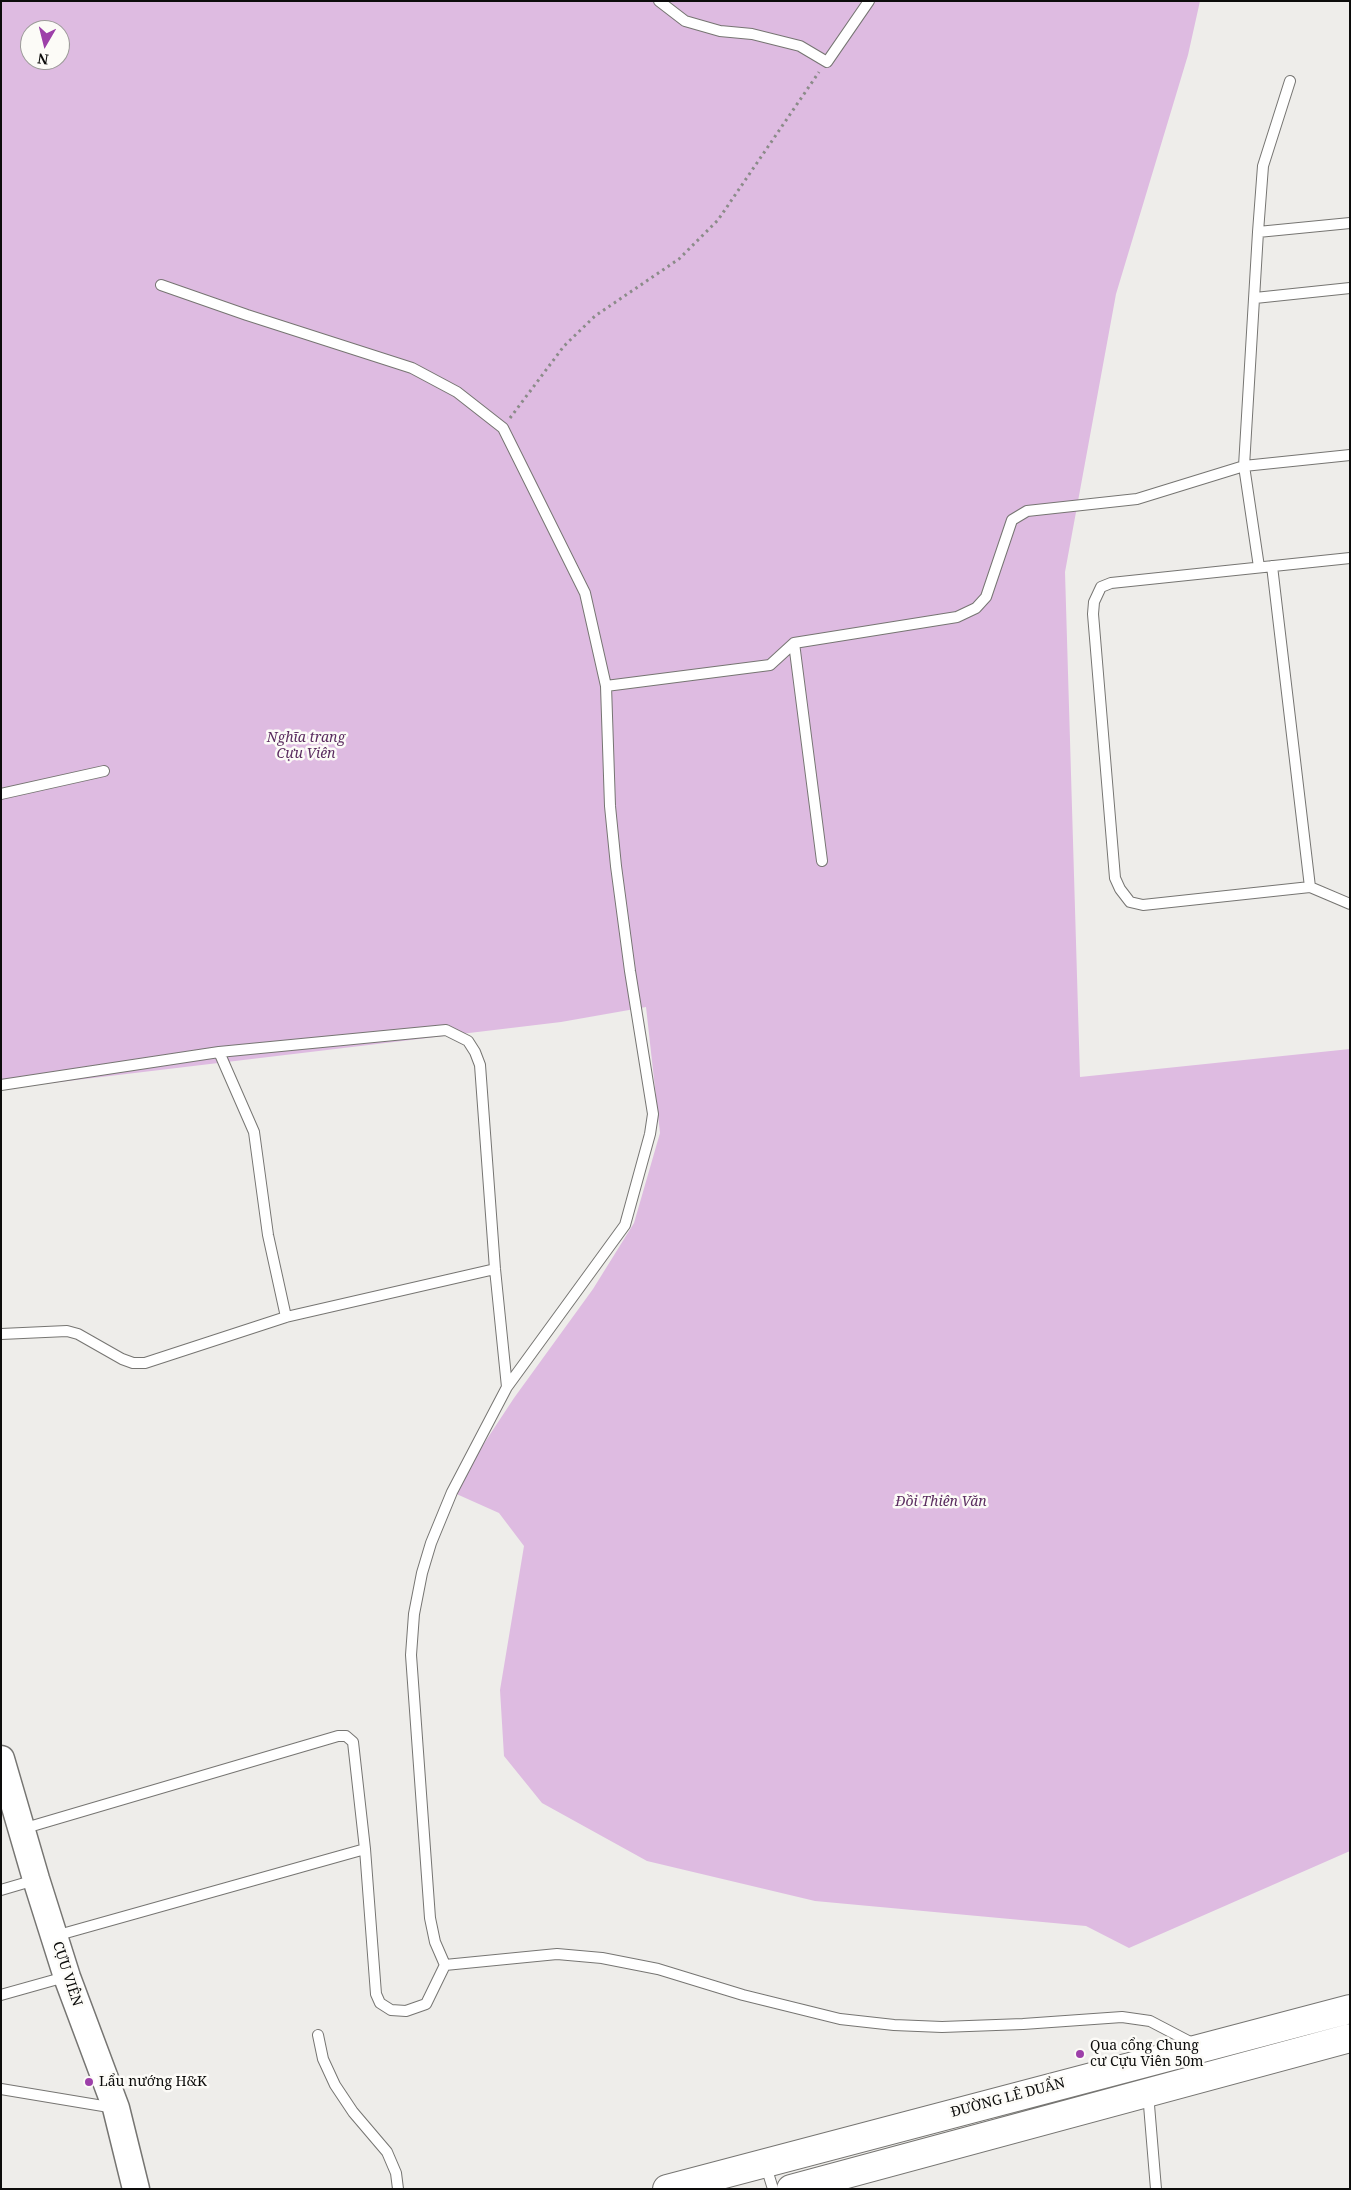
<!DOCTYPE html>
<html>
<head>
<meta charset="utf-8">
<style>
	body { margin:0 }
	#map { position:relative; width:1351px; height:2190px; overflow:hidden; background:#eeedea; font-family:"Noto Serif",serif }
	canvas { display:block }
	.frame { position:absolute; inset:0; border:2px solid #0c0c0b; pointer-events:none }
	.north { position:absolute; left:20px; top:20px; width:50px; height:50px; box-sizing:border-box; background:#fcfbf7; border:1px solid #9c9b99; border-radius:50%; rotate:188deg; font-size:14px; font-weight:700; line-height:20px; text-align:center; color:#0c0c0b }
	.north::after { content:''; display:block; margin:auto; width:18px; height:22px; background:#9d40a9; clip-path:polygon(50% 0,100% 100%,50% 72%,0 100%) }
</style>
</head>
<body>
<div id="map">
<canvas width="1351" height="2190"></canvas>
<div class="frame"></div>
<div class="north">N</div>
</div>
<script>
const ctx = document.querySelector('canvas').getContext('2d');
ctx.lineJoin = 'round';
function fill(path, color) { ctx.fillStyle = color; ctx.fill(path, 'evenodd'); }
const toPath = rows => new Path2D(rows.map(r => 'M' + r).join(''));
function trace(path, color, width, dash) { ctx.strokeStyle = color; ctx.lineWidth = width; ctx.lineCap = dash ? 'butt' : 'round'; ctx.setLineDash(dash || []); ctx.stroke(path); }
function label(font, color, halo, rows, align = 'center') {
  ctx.font = font + ' "Noto Serif",serif'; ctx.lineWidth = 5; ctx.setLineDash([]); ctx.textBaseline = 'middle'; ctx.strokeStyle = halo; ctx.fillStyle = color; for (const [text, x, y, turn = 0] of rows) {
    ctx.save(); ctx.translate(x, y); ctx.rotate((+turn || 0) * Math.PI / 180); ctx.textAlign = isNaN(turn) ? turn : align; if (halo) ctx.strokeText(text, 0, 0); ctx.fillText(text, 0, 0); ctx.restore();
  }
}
const green = toPath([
	[1,1,1200,1,1188,55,1116,294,1065,572,1080,1077,1350,1049,1350,1851,1129,1948,1086,1926,815,1901,647,1861,542,1803,504,1756,500,1690,524,1546,499,1513,452,1492,514,1398,593,1289,634,1223,660,1133,646,1007,561,1022,1,1089],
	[30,30,60,30,60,60,30,60]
]);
const path = toPath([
	[510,418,564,346,595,316,679,259,718,220,819,72]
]);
const service = toPath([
	[659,1,685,21,720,31,752,34,800,46,827,62,869,1],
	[1258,232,1350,223],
	[161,285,247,315,412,368,457,392,503,428,585,593,606,686,610,806,616,866,630,971,653,1114,650,1134,625,1225,507,1387,452,1492,431,1543,422,1573,414,1614,411,1655,430,1918,435,1942,445,1965,557,1954,602,1958,658,1969,743,1995,840,2019,894,2025,942,2027,1023,2024,1122,2017,1150,2021,1194,2044],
	[1255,298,1350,288],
	[1350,558,1111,583,1101,587,1094,602,1093,614,1115,878,1120,889,1130,902,1143,905,1310,887,1350,904],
	[1272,566,1310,887],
	[1259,567,1244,466,1258,232,1263,166,1290,81],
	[794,643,822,861],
	[606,686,770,665,794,643,957,617,976,608,986,597,1012,520,1027,511,1137,499,1244,466,1350,455],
	[1,794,104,771],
	[219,1052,254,1132,268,1235,286,1317],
	[1,1085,219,1052,446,1030,468,1041,475,1052,480,1065,495,1269,507,1387],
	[1,1334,67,1331,78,1334,122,1359,133,1363,145,1363,286,1317,495,1269],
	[22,1829,338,1736,346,1736,353,1742,365,1849,376,1994,380,2003,391,2010,406,2011,426,2004,445,1965],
	[1,1890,35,1880],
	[55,1936,365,1849],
	[1,1995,65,1977],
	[318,2035,323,2059,335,2085,353,2112,387,2152,396,2173,398,2189],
	[1,2089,115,2108],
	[1148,2093,1156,2189],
	[765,2163,773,2189]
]);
const tertiary = toPath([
	[1,1759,36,1879,67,1977,116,2108,136,2189]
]);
const secondary = toPath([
	[667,2189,1350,2009],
	[791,2189,1350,2038]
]);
const markers = [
	[1080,2054,5,"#9d40a9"],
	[89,2082,5,"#9d40a9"]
];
const parkNames = [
	["Nghĩa trang",306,738],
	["Cựu Viên",306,754],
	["Đồi Thiên Văn",941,1502]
];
const streetNames = [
	["CỰU VIÊN",67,1974,72],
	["ĐƯỜNG LÊ DUẨN",1008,2098,-15]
];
const poiNames = [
	["Qua cổng Chung",1090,2046],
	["cư Cựu Viên 50m",1090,2062],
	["Lẩu nướng H&K",99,2082]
];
fill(green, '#debbe1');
trace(service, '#767572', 12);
trace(tertiary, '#767572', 29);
trace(secondary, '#767572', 30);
trace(path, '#8b8b89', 3, [2.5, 4]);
trace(service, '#fff', 10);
trace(tertiary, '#fff', 26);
trace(secondary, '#fff', 28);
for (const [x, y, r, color] of markers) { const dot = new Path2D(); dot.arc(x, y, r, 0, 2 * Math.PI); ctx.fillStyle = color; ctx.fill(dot); trace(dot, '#fcfbf7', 2); }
label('italic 14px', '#5a2c5f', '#fcfbf7', parkNames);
label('14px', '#0c0c0b', '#fcfbf7', streetNames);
label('14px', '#0c0c0b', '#fcfbf7', poiNames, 'left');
</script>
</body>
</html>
